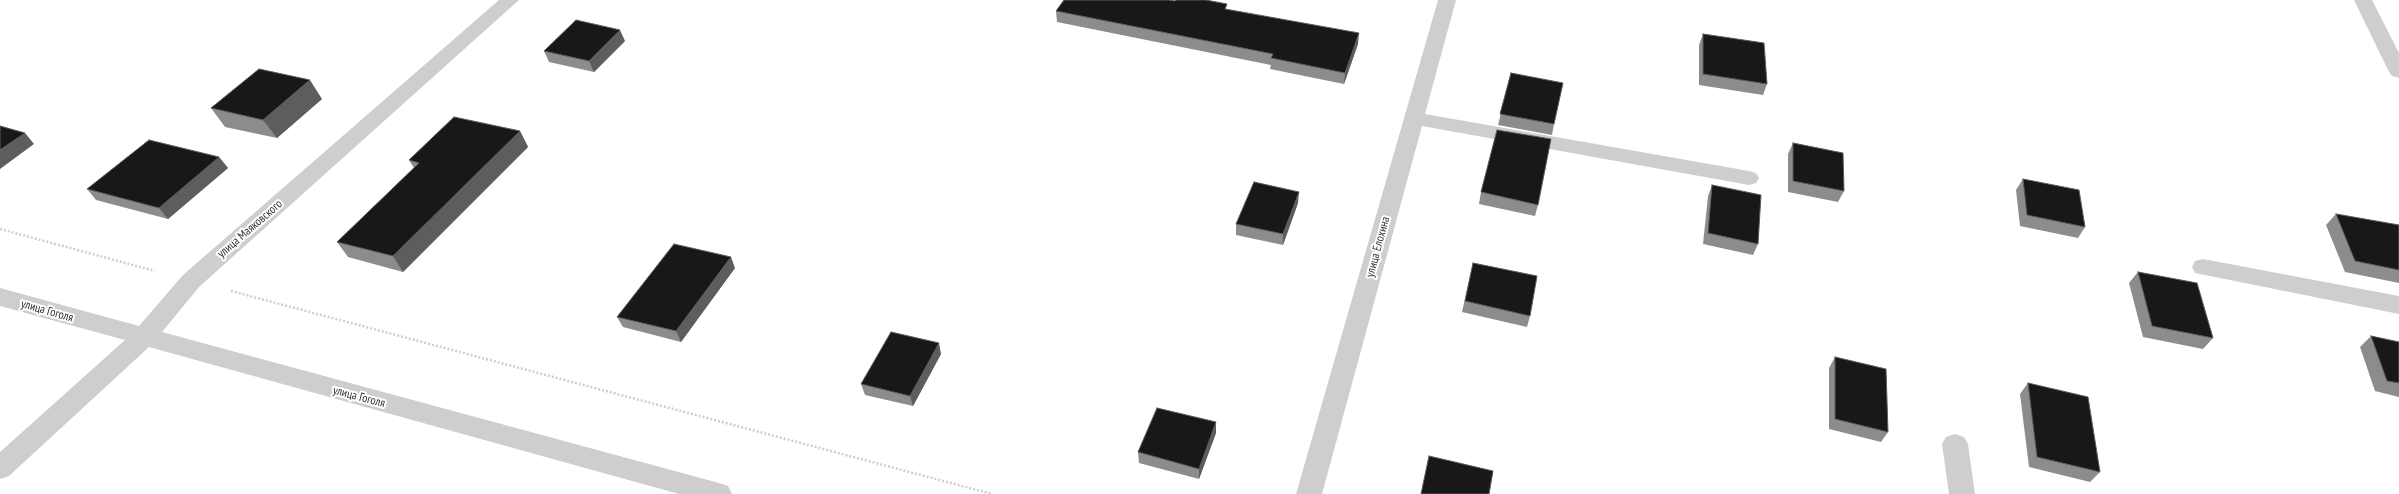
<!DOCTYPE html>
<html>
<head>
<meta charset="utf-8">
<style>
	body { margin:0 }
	canvas { display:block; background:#fff }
</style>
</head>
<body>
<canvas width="2399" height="494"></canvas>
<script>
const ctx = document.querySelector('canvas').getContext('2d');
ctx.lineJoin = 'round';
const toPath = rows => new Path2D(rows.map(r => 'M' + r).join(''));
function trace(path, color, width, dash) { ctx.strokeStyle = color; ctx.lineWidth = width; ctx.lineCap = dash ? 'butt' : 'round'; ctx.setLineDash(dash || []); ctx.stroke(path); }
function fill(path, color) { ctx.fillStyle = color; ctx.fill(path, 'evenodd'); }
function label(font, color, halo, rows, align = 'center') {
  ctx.font = font + ' "PT Sans Narrow",sans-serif'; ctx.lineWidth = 4; ctx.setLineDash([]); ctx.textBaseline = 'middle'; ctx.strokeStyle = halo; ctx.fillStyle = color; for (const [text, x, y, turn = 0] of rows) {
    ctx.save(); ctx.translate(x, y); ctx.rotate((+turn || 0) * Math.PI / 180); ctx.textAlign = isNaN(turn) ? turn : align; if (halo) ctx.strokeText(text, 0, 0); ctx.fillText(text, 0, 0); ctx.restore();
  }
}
const path = toPath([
	[0,229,155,271],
	[231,291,992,494]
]);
const minor = toPath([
	[499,0,519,0,199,287,162,332,719,483,728,486,732,494,679,494,149,347,9,476,0,479,0,452,125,340,0,306,0,288,139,326,183,275,499,0],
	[1438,0,1456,0,1425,114,1749,171,1756,173,1759,178,1756,183,1749,185,1422,126,1322,494,1296,494,1438,0],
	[2354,0,2372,0,2399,53,2399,78,2392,76,2389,72,2354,0],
	[2203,259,2399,296,2399,314,2195,273,2192,267,2195,261,2203,259],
	[1955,434,1964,437,1968,444,1975,494,1949,494,1942,444,1946,437,1955,434]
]);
const wall = toPath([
	[1175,1,1227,9,1358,44,1344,84,1270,69,1271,65,1057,22,1056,11],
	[1703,34,1767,84,1763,95,1699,85,1699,45],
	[625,41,594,72,549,62,544,51],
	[1511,73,1554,124,1552,135,1498,125],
	[322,99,277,138,225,127,211,108],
	[520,131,528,147,403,272,348,257,337,242,414,168,409,160],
	[1793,143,1844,191,1838,202,1788,192,1788,154],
	[219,157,228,168,168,219,96,200,87,189],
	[2023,179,2085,227,2078,238,2020,226,2016,190],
	[1712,185,1758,244,1753,255,1703,244,1708,196],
	[1481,192,1538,205,1535,216,1479,204],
	[1298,203,1283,245,1236,235,1236,224],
	[2336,214,2399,225,2399,283,2345,272,2326,225],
	[1473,263,1530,316,1527,327,1462,312],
	[735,268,681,342,623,327,617,317],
	[2138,272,2213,338,2203,349,2143,337,2129,283],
	[2371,336,2399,342,2399,397,2375,391,2360,347],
	[941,354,913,406,865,395,861,384],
	[1835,357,1888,432,1881,442,1829,429,1829,368],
	[2028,383,2100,472,2090,482,2029,467,2020,394],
	[1216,433,1199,479,1139,463,1138,452]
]);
const shadedWall = toPath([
	[620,30,625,41,594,72,589,61],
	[1359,33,1358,44,1344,84,1345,73],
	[310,80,322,99,277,138,263,120],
	[520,131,528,147,403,272,393,256],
	[25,133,34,144,0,169,0,150],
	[219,157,228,168,168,219,159,208],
	[1299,192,1298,203,1283,245,1283,234],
	[731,257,735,268,681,342,676,331],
	[939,343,941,354,913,406,910,396],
	[1216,422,1216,433,1199,479,1199,469]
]);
const building = toPath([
	[1064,0,1169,0,1175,1,1176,0,1206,0,1227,4,1225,9,1359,33,1345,73,1271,58,1273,54,1056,11,1064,0],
	[576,20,620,30,589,61,544,51,576,20],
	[1703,34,1764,43,1767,84,1703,74,1703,34],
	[259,69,310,80,263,120,211,108,259,69],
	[1511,73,1563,83,1554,124,1500,114,1511,73],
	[454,117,520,131,393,256,337,242,419,163,409,160,454,117],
	[0,126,25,133,0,150,0,126],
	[1497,130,1551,139,1538,205,1481,192,1497,130],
	[149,140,219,157,159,208,87,189,149,140],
	[1793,143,1843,153,1844,191,1793,181,1793,143],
	[2023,179,2079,190,2085,227,2027,215,2023,179],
	[1254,182,1299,192,1283,234,1236,224,1254,182],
	[1712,185,1761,195,1758,244,1708,233,1712,185],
	[2336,214,2399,225,2399,270,2355,261,2336,214],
	[674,244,731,257,676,331,617,317,674,244],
	[1473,263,1537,276,1530,316,1465,301,1473,263],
	[2138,272,2197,283,2213,338,2152,326,2138,272],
	[891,332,939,343,910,396,861,384,891,332],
	[2371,336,2399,342,2399,383,2387,381,2371,336],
	[1835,357,1886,369,1888,432,1835,419,1835,357],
	[2028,383,2088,397,2100,472,2037,457,2028,383],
	[1157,408,1216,422,1199,469,1138,452,1157,408],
	[1429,456,1493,471,1489,494,1421,494,1429,456]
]);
const streetNames = [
	["улица Маяковского",250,229,-41],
	["улица Елохина",1378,247,-75],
	["улица Гоголя",47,311,16],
	["улица Гоголя",359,397,15]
];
trace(path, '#cecece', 2.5, [2, 2]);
fill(minor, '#cecece');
fill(wall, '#8c8c8c');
fill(shadedWall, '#5d5d5d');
fill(building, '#181818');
trace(building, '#5d5d5d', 1);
label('12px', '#313131', '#fff', streetNames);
</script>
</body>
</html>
